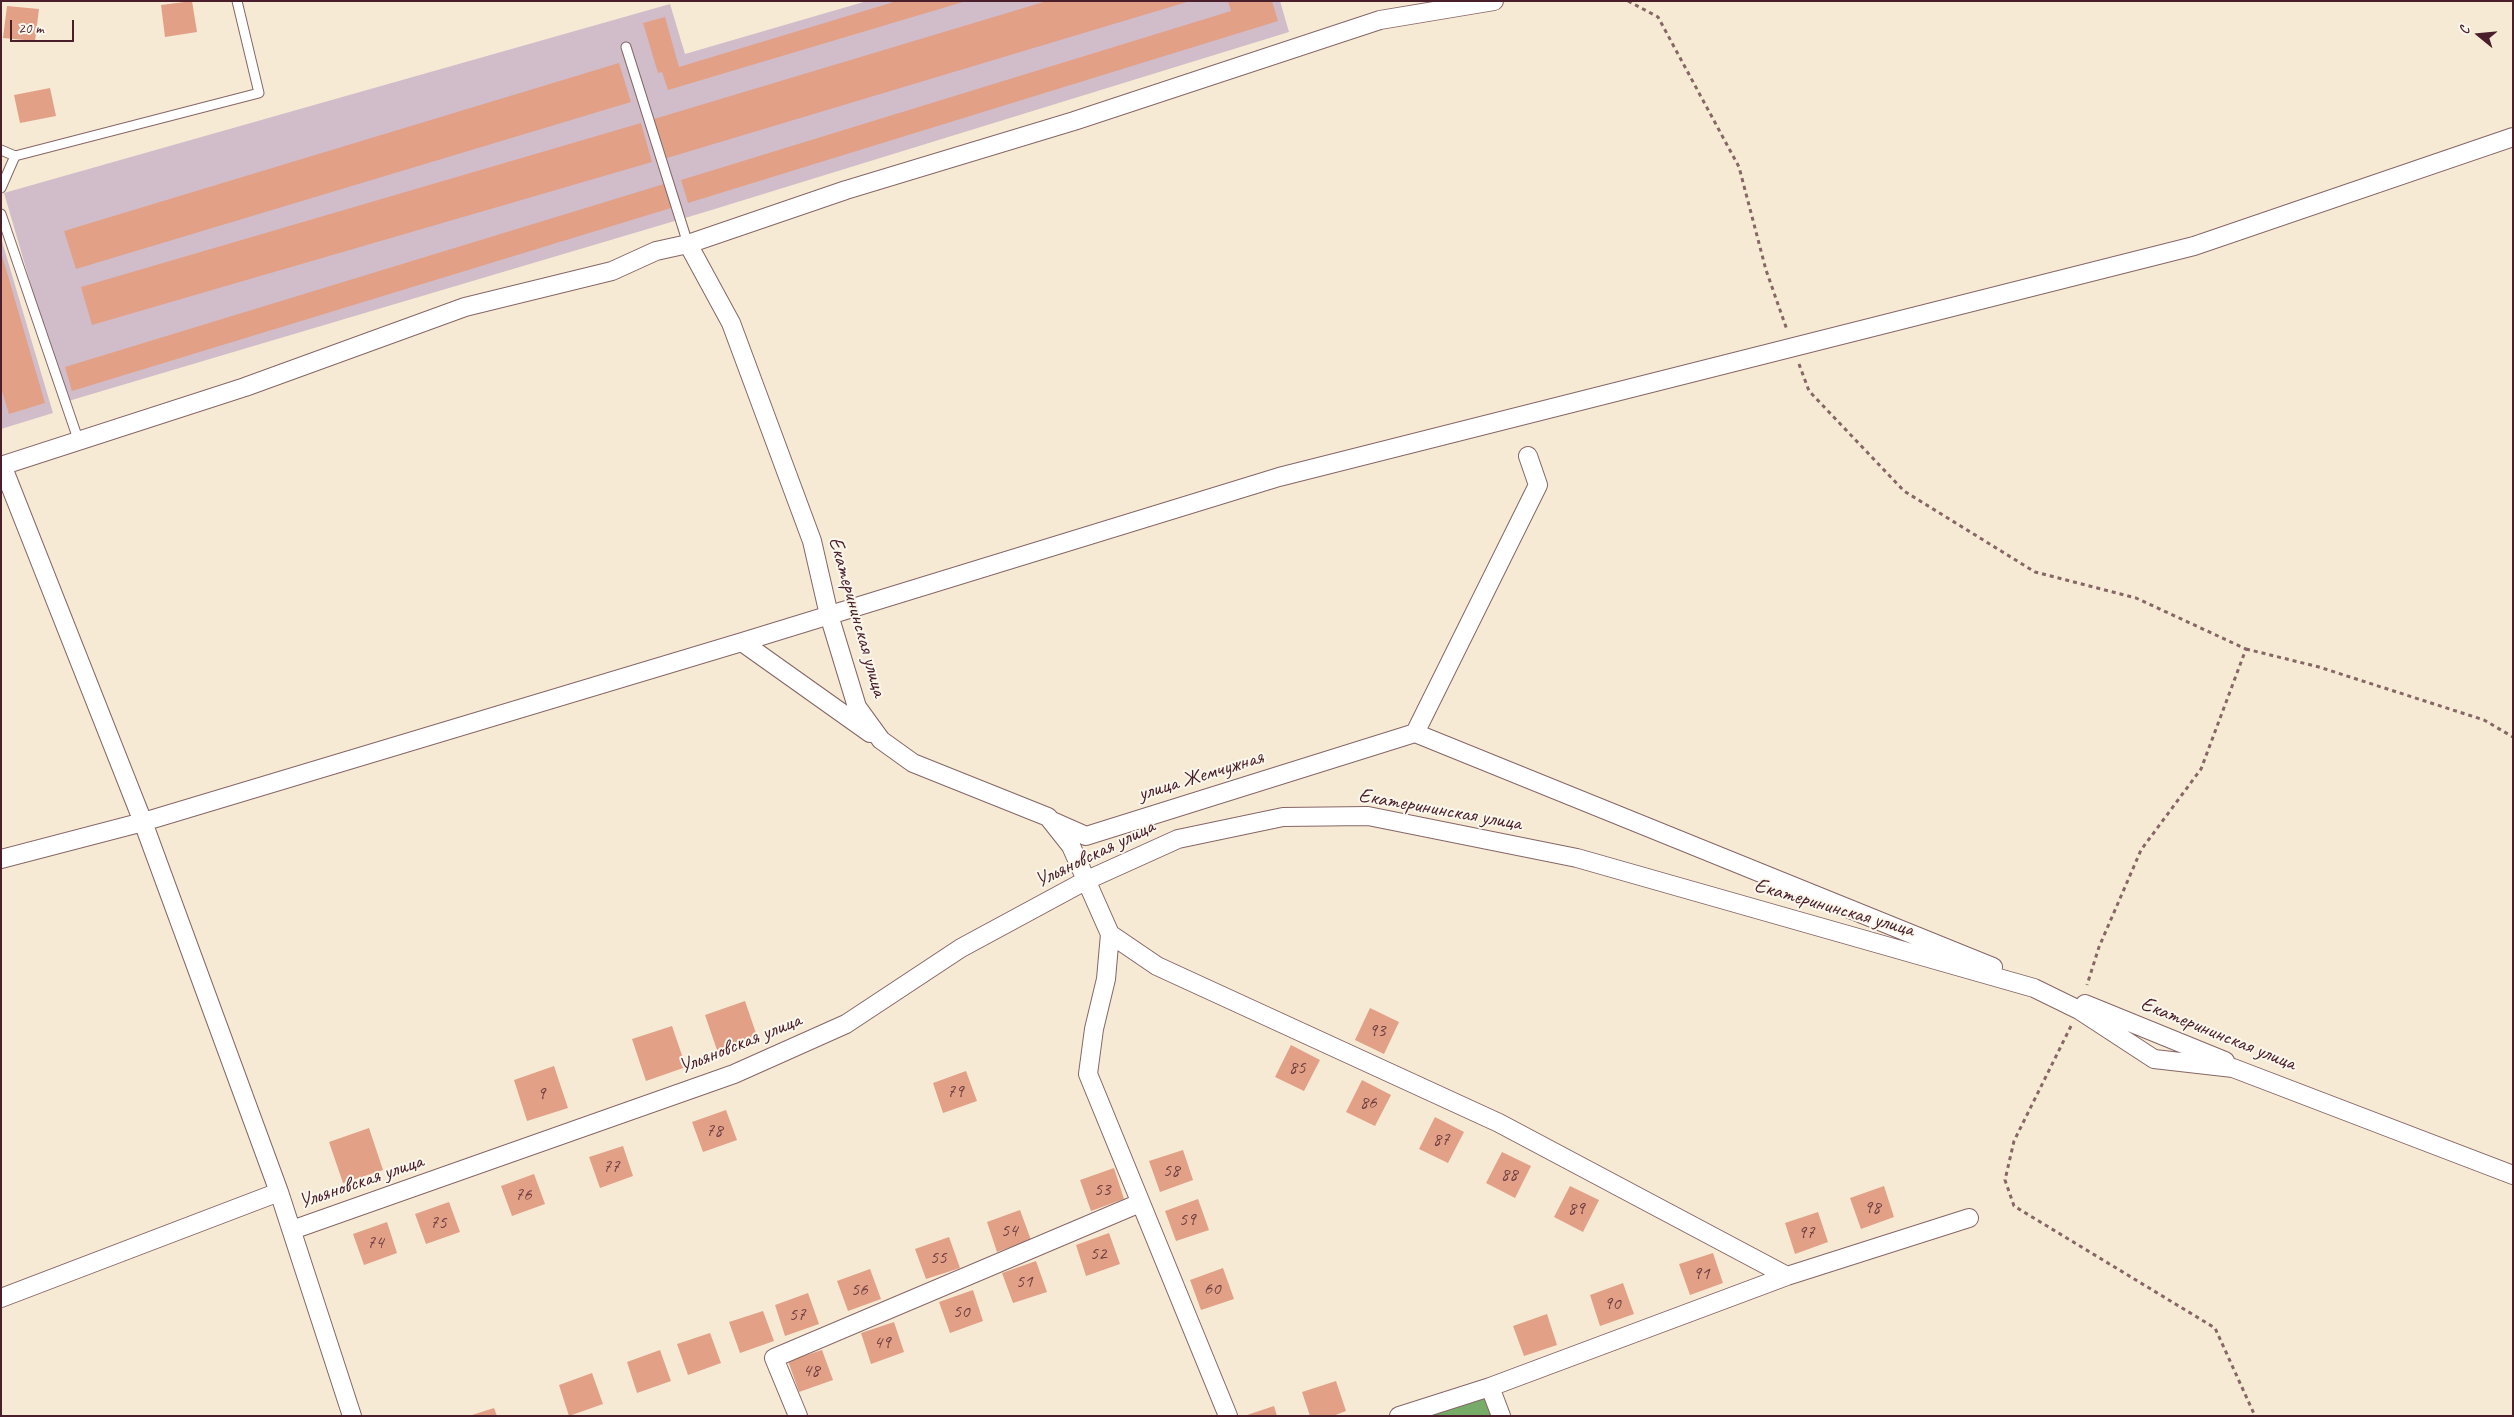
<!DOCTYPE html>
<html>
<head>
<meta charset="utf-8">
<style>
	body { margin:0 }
	#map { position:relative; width:2514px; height:1417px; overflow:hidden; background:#f6ead4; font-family:Caveat,sans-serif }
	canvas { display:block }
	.frame { position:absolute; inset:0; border:2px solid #4a1f2b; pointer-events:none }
	.north { position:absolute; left:2454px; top:10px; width:50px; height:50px; -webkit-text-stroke:4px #fbf7ec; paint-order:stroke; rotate:287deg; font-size:14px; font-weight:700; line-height:20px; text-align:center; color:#4a1f2b }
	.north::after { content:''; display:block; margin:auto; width:18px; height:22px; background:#4a1f2b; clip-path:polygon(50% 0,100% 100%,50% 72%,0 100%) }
	.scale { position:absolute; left:10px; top:20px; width:64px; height:22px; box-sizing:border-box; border:2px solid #4a1f2b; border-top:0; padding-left:6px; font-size:15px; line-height:18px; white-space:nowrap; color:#4a1f2b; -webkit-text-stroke:4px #fbf7ec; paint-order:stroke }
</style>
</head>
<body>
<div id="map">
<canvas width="2514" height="1417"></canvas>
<div class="frame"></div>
<div class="north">С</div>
<div class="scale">20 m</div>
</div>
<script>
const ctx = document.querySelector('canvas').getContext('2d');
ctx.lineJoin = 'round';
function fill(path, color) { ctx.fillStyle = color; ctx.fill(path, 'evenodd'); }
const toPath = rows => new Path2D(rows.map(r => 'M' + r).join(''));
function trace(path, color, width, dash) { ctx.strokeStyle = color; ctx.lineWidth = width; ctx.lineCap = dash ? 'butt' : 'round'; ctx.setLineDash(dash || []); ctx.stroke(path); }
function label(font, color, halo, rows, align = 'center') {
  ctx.font = font + ' Caveat,sans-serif'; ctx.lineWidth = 4; ctx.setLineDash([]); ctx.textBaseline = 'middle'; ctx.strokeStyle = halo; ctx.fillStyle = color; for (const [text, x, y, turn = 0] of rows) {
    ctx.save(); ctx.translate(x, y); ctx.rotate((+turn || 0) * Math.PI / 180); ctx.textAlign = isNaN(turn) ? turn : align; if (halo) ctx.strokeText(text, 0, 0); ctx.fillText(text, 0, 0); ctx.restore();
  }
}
const industrial = toPath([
	[867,1,1280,1,1289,32,705,212,65,402,4,193,670,4,685,54],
	[1,238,53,413,1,429]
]);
const forest = toPath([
	[1484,1396,1493,1416,1408,1416]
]);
const building = toPath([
	[192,1,197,32,165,37,161,5],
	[897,1,963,2,668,90,662,72,658,73,643,23,665,17,679,67],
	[1047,1,1187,2,667,158,654,119],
	[1228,1,1272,1,1278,21,688,203,681,180,1231,11],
	[7,6,39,9,35,41,3,38],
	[619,63,631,102,76,269,64,231],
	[50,88,56,116,20,123,14,95],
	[641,123,652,162,92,325,81,287],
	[664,184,671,208,72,391,65,367],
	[1,252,45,403,9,414,1,388],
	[745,1001,759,1042,719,1056,705,1015],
	[1370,1008,1399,1022,1384,1054,1355,1040],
	[672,1026,686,1067,646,1081,632,1039],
	[1291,1045,1320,1060,1304,1091,1275,1077],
	[554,1066,568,1108,527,1121,514,1080],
	[966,1071,977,1101,943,1113,933,1083],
	[1362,1080,1391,1095,1375,1126,1346,1112],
	[726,1110,737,1140,703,1152,692,1122],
	[1435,1117,1464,1132,1448,1163,1419,1149],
	[369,1128,383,1170,343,1183,329,1142],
	[623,1146,633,1176,600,1188,589,1157],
	[1183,1150,1193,1180,1160,1192,1149,1161],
	[1502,1152,1531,1166,1515,1198,1486,1183],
	[1114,1168,1124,1199,1091,1211,1080,1180],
	[534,1174,545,1204,512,1216,501,1186],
	[1570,1186,1599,1200,1583,1232,1554,1217],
	[1884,1186,1894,1217,1861,1229,1850,1198],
	[1198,1199,1209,1230,1176,1241,1165,1211],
	[449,1202,460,1232,426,1244,415,1214],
	[1020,1210,1031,1240,997,1252,987,1222],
	[1818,1212,1828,1242,1795,1254,1785,1223],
	[387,1222,397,1253,364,1265,353,1234],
	[1109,1233,1120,1264,1086,1276,1076,1245],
	[949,1237,960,1268,926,1279,915,1249],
	[1713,1253,1723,1283,1690,1295,1679,1264],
	[1036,1261,1047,1292,1013,1303,1002,1273],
	[1223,1268,1234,1299,1201,1310,1190,1280],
	[870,1269,881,1299,848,1311,837,1281],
	[1623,1283,1634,1314,1600,1326,1590,1295],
	[973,1290,983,1321,950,1333,939,1302],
	[808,1293,819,1324,785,1336,775,1305],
	[763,1311,774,1341,740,1353,729,1322],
	[1547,1314,1557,1345,1524,1356,1513,1326],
	[894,1322,904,1352,871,1364,861,1333],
	[710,1333,721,1363,688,1375,677,1344],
	[660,1350,671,1381,637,1393,627,1362],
	[822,1350,833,1380,799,1392,788,1361],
	[592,1373,603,1404,569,1416,559,1385],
	[1336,1381,1346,1411,1333,1416,1310,1416,1302,1392],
	[1274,1406,1277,1416,1247,1416,1247,1415],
	[494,1408,497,1416,472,1416,472,1415]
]);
const path = toPath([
	[1628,1,1658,17,1739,167,1766,270,1787,330],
	[1799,364,1809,391,1904,491,2035,572,2136,598,2246,649,2201,769,2141,850,2099,947,2087,985],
	[2246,649,2319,667,2484,720,2513,737],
	[2071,1026,2014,1141,2005,1180,2014,1206,2215,1328,2255,1416]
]);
const lane = toPath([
	[626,47,688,244],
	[1,150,15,156],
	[1,188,15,156,259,93,237,1],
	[1,214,78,439]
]);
const street = toPath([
	[688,244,731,323,812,541,829,615,857,707,881,740,913,763,1048,817,1071,846,1110,934,1106,979,1094,1029,1088,1074,1228,1416],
	[2,465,143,822,279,1192,352,1416],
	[1,466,245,387,465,307,612,271,656,251,688,244,846,190,1074,121,1380,20,1494,1],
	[742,642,870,733],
	[1415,733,1993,967],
	[1052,821,1086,836,1415,733,1538,485,1528,456],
	[1,859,143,822,742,642,1279,477,2194,246,2513,137],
	[1110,934,1157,966,1499,1123,1787,1276],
	[2085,1004,2225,1061],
	[292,1230,734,1074,846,1024,961,948,1085,881,1178,839,1283,817,1368,816,1577,858,2034,988,2079,1010,2154,1059,2233,1068,2513,1175],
	[1,1298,279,1192],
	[1490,1387,1787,1276,1969,1218],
	[798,1416,774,1358,1140,1203],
	[1399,1416,1490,1387,1501,1416]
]);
const numberNames = [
	["93",1377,1031],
	["85",1297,1068],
	["79",955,1092],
	["9",541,1094],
	["86",1368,1103],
	["78",714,1131],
	["87",1441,1140],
	["77",611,1167],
	["58",1171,1171],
	["88",1509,1175],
	["53",1102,1190],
	["76",523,1195],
	["98",1872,1208],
	["89",1576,1209],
	["59",1187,1220],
	["75",438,1223],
	["54",1009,1231],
	["97",1806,1233],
	["74",375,1243],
	["52",1098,1254],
	["55",938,1258],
	["91",1701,1274],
	["51",1024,1282],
	["60",1212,1289],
	["56",859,1290],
	["90",1612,1304],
	["50",961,1312],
	["57",797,1315],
	["49",882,1343],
	["48",811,1371]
];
const streetNames = [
	["Екатерининская улица",857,617,74],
	["улица Жемчужная",1201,776,-17],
	["Екатерининская улица",1440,810,10],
	["Ульяновская улица",1095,854,-26],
	["Екатерининская улица",1834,908,16],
	["Екатерининская улица",2218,1034,22],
	["Ульяновская улица",740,1044,-22],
	["Ульяновская улица",361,1182,-19]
];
fill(industrial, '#d1bdc9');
fill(forest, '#76ab68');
fill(building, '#e2a087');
trace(lane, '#866666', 11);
trace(street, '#866666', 20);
trace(path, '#866666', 3, [4, 4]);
trace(lane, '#fff', 9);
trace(street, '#fff', 18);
label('19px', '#703f42', null, numberNames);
label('21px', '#4a1f2b', '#fbf7ec', streetNames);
</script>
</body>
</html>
